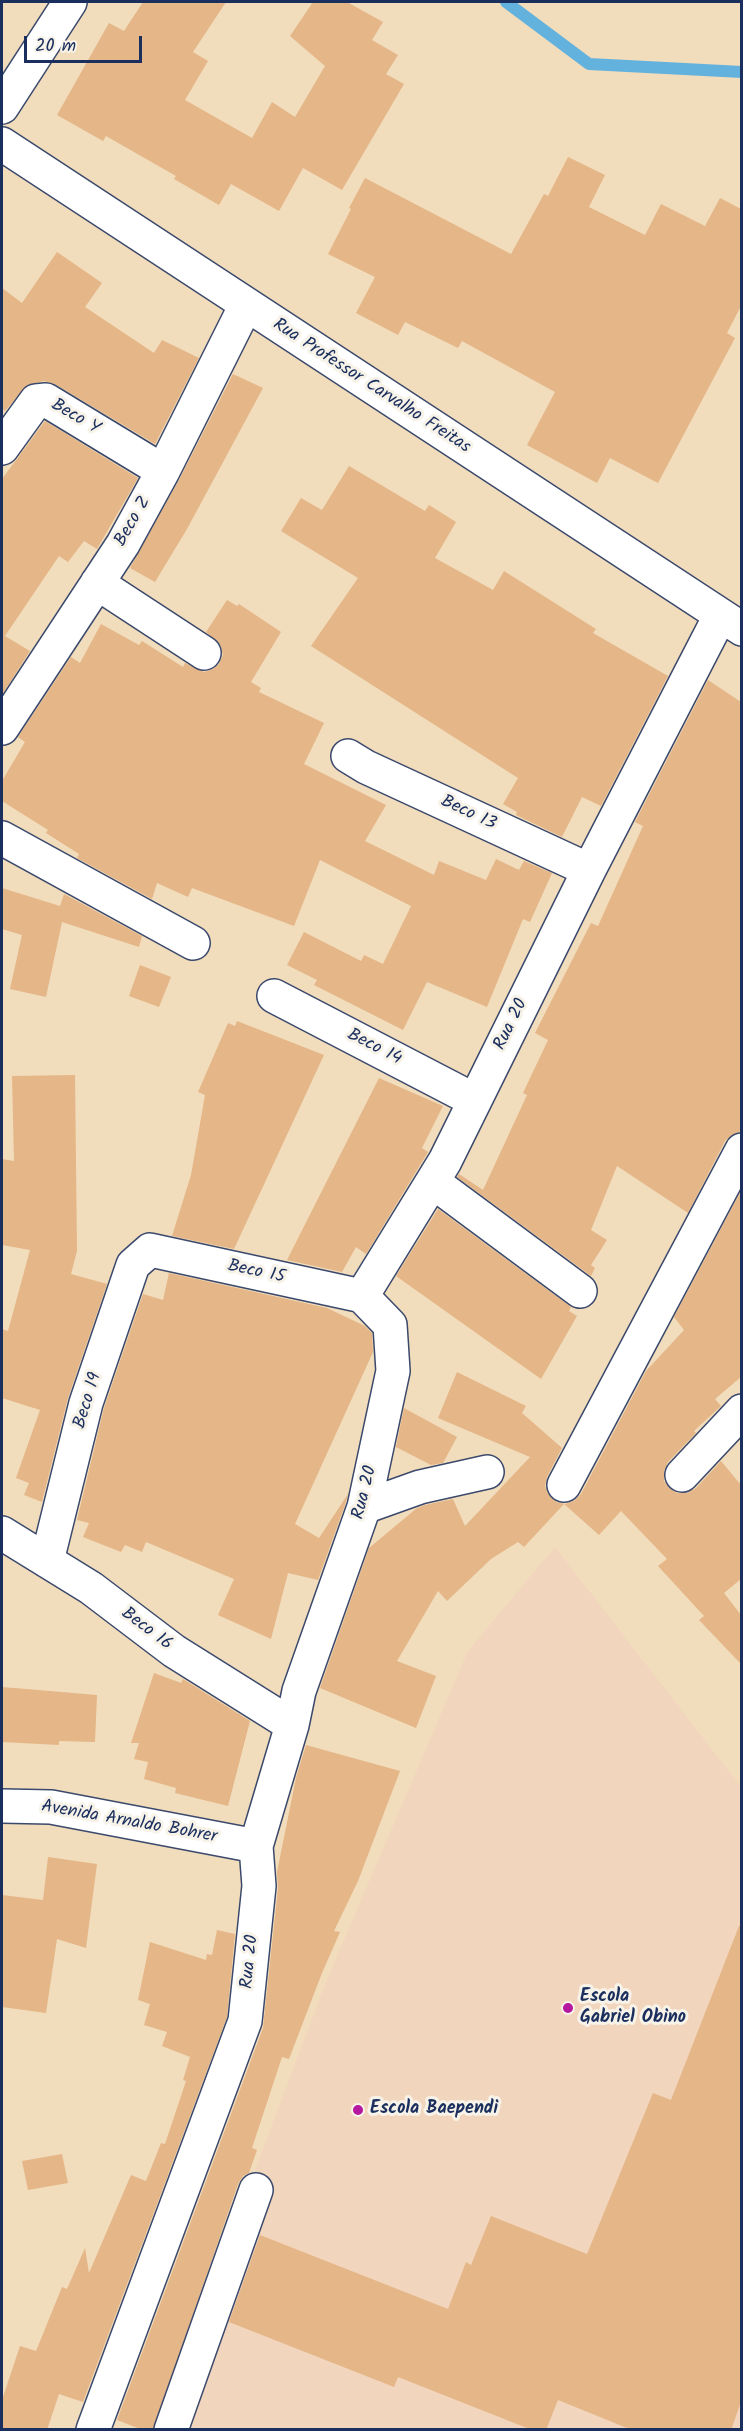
<!DOCTYPE html>
<html>
<head>
<meta charset="utf-8">
<style>
	body { margin:0 }
	#map { position:relative; width:743px; height:2431px; overflow:hidden; background:#f1dcbc; font-family:Kalam,sans-serif }
	canvas { display:block }
	.frame { position:absolute; inset:0; border:3px solid #1b2f5e; pointer-events:none }
	.scale { position:absolute; left:24px; top:36px; width:118px; height:27px; box-sizing:border-box; border:3px solid #1b2f5e; border-top:0; padding-left:8px; font-size:18px; line-height:21px; white-space:nowrap; color:#1b2f5e; -webkit-text-stroke:4px #f7f3e8; paint-order:stroke }
</style>
</head>
<body>
<div id="map">
<canvas width="743" height="2431"></canvas>
<div class="frame"></div>
<div class="scale">20 m</div>
</div>
<script>
const ctx = document.querySelector('canvas').getContext('2d');
ctx.lineJoin = 'round';
function fill(path, color) { ctx.fillStyle = color; ctx.fill(path, 'evenodd'); }
const toPath = rows => new Path2D(rows.map(r => 'M' + r).join(''));
function trace(path, color, width, dash) { ctx.strokeStyle = color; ctx.lineWidth = width; ctx.lineCap = dash ? 'butt' : 'round'; ctx.setLineDash(dash || []); ctx.stroke(path); }
function label(font, color, halo, rows, align = 'center') {
  ctx.font = font + ' Kalam,sans-serif'; ctx.lineWidth = 6; ctx.setLineDash([]); ctx.textBaseline = 'middle'; ctx.strokeStyle = halo; ctx.fillStyle = color; for (const [text, x, y, turn = 0] of rows) {
    ctx.save(); ctx.translate(x, y); ctx.rotate((+turn || 0) * Math.PI / 180); ctx.textAlign = isNaN(turn) ? turn : align; if (halo) ctx.strokeText(text, 0, 0); ctx.fillText(text, 0, 0); ctx.restore();
  }
}
const built = toPath([
	[555,1547,741,1787,741,2429,175,2430,249,2186,326,1982,468,1651]
]);
const stream = toPath([
	[506,2,589,64,742,72]
]);
const building = toPath([
	[143,2,226,2,193,52,208,61,185,100,252,138,272,102,295,117,325,66,290,36,313,2,347,2,383,22,372,40,398,55,386,74,404,84,342,190,303,168,279,211,231,184,219,205,174,179,176,176,106,136,103,141,57,115,109,23,124,31],
	[568,157,605,175,589,207,645,235,661,204,705,226,720,198,741,209,741,306,727,333,735,338,658,483,610,458,597,483,527,445,555,392,462,341,458,348,405,322,398,335,356,313,375,277,328,254,351,209,349,208,365,178,511,254,544,194,548,196],
	[57,252,102,283,85,307,154,353,162,340,199,358,155,444,55,384,44,381,27,385,5,411,2,408,2,288,22,303],
	[233,374,263,388,187,529,155,582,130,568,179,480],
	[45,421,138,478,97,549,84,541,68,562,59,556,5,636,30,651,2,695,2,479],
	[349,466,425,511,429,505,456,522,435,558,493,590,504,571,596,629,593,633,668,676,601,806,582,797,562,837,516,815,517,812,503,804,518,778,311,646,358,578,281,531,301,498,322,510],
	[227,600,237,606,239,604,281,632,251,682,261,688,259,692,324,723,304,764,386,805,365,841,434,875,439,861,486,880,496,859,519,870,524,861,552,873,530,922,523,919,487,1007,427,982,403,1030,314,985,317,980,287,965,304,932,361,961,364,955,383,964,411,906,320,860,294,926,192,888,188,897,157,883,152,899,77,858,79,854,46,833,48,830,2,801,2,781,25,742,18,737,71,657,80,663,101,624,139,645,142,641,183,667,185,663,204,672,213,669,219,664,223,655,220,644,206,632],
	[708,680,741,702,741,1131,733,1134,725,1141,688,1213,617,1166,591,1230,607,1240,591,1265,595,1268,591,1276,457,1177,459,1174,483,1190,527,1095,523,1093,548,1040,535,1033,591,923,598,926,643,826,635,822],
	[2,888,60,906,64,894,142,936,139,947,62,922,46,997,10,989,22,935,2,929],
	[140,965,171,977,159,1007,129,996],
	[237,1021,324,1055,234,1249,172,1236,191,1175,205,1095,198,1092,228,1023,235,1026],
	[75,1075,77,1251,71,1274,107,1284,68,1398,42,1502,24,1495,29,1483,16,1478,40,1410,2,1398,2,1329,8,1331,30,1250,2,1245,2,1159,14,1161,12,1076],
	[379,1078,443,1106,422,1148,428,1152,366,1254,356,1247,342,1272,287,1260],
	[741,1191,741,1377,715,1399,721,1406,694,1431,696,1433,668,1462,664,1471,664,1481,669,1488,677,1493,687,1493,696,1488,721,1461,741,1485,741,1579,724,1593,741,1615,741,1664,699,1620,704,1616,658,1566,667,1559,621,1511,599,1535,564,1504,524,1547,518,1542,491,1559,447,1601,438,1591,397,1661,436,1676,416,1728,320,1688,369,1548,417,1508,425,1505,453,1499,465,1526,530,1457,438,1418,457,1372,526,1406,522,1413,562,1448,547,1477,545,1486,548,1494,556,1502,565,1504,574,1501,581,1494,646,1371,684,1330,674,1317],
	[438,1209,571,1307,569,1311,577,1316,541,1379,396,1276],
	[169,1273,327,1308,365,1326,372,1333,373,1352,295,1524,319,1538,348,1494,346,1502,318,1580,288,1573,271,1639,218,1615,234,1579,146,1542,142,1552,125,1545,121,1552,83,1537,89,1523,77,1520,104,1408,143,1294,163,1300],
	[404,1408,457,1437,443,1463,431,1465,396,1447],
	[154,1673,181,1683,183,1679,250,1721,228,1806,175,1793,176,1788,144,1779,148,1762,134,1759,139,1743,131,1743],
	[2,1687,97,1695,95,1742,59,1741,59,1745,2,1742],
	[306,1745,400,1771,358,1881,334,1931,340,1932,322,1973,289,2059,282,2057,252,2148,257,2150,249,2173,243,2176,238,2184,153,2430,143,2430,117,2420,263,2028,278,1888,277,1872,296,1778],
	[48,1857,97,1864,86,1948,57,1939,46,2013,2,2007,2,1895,43,1900],
	[739,1926,741,1926,741,2402,731,2430,632,2430,558,2400,546,2430,532,2430,398,2377,394,2387,229,2322,260,2235,448,2309,466,2262,471,2265,491,2216,587,2254,653,2093,671,2100],
	[217,1930,235,1934,227,2017,83,2402,59,2394,47,2430,2,2430,2,2400,20,2346,36,2351,62,2287,67,2289,85,2248,89,2273,131,2175,146,2181,161,2143,165,2144,186,2081,183,2080,190,2057,162,2046,167,2032,144,2025,150,2004,138,2000,150,1942,206,1960,207,1954,212,1955],
	[62,2154,68,2183,28,2190,22,2161]
]);
const minor = toPath([
	[2,107,70,2],
	[2,144,742,629],
	[2,448,36,401,46,400,163,471],
	[97,583,204,653],
	[2,728,123,544,163,471,246,305],
	[348,756,366,767,589,870],
	[2,838,193,943],
	[274,996,474,1100],
	[433,1182,580,1291],
	[682,1475,742,1411],
	[564,1485,742,1150],
	[364,1507,420,1487,487,1472],
	[2,1533,91,1588,174,1651,292,1725],
	[47,1561,86,1403,133,1265,150,1250,362,1296],
	[2,1806,51,1807,256,1846],
	[93,2430,245,2021,259,1886,256,1846,292,1725,299,1691,364,1507,393,1371,390,1325,362,1296,445,1161,589,870,720,616],
	[171,2430,256,2190]
]);
const markers = [
	[568,2008,6,"#b5179e"],
	[358,2110,6,"#b5179e"]
];
const streetNames = [
	["Rua Professor Carvalho Freitas",371,387,33],
	["Beco Y",75,418,30],
	["Beco Z",134,522,-60],
	["Beco 13",468,814,25],
	["Rua 20",512,1025,-64],
	["Beco 14",374,1048,27],
	["Beco 15",256,1273,12],
	["Beco 19",89,1401,-73],
	["Rua 20",366,1493,-76],
	["Beco 16",146,1630,37],
	["Avenida Arnaldo Bohrer",129,1823,10],
	["Rua 20",251,1962,-84]
];
const poiNames = [
	["Escola",580,1998],
	["Gabriel Obino",580,2019],
	["Escola Baependi",370,2110]
];
fill(built, '#f2d5bd');
trace(stream, '#63b2dd', 12);
fill(building, '#e5b687');
trace(minor, '#3b496c', 36);
trace(minor, '#fff', 33);
for (const [x, y, r, color] of markers) { const dot = new Path2D(); dot.arc(x, y, r, 0, 2 * Math.PI); ctx.fillStyle = color; ctx.fill(dot); trace(dot, '#f7f3e8', 2); }
label('18px', '#1b2f5e', '#f7f3e8', streetNames);
label('bold 18px', '#1b2f5e', '#f7f3e8', poiNames, 'left');
</script>
</body>
</html>
